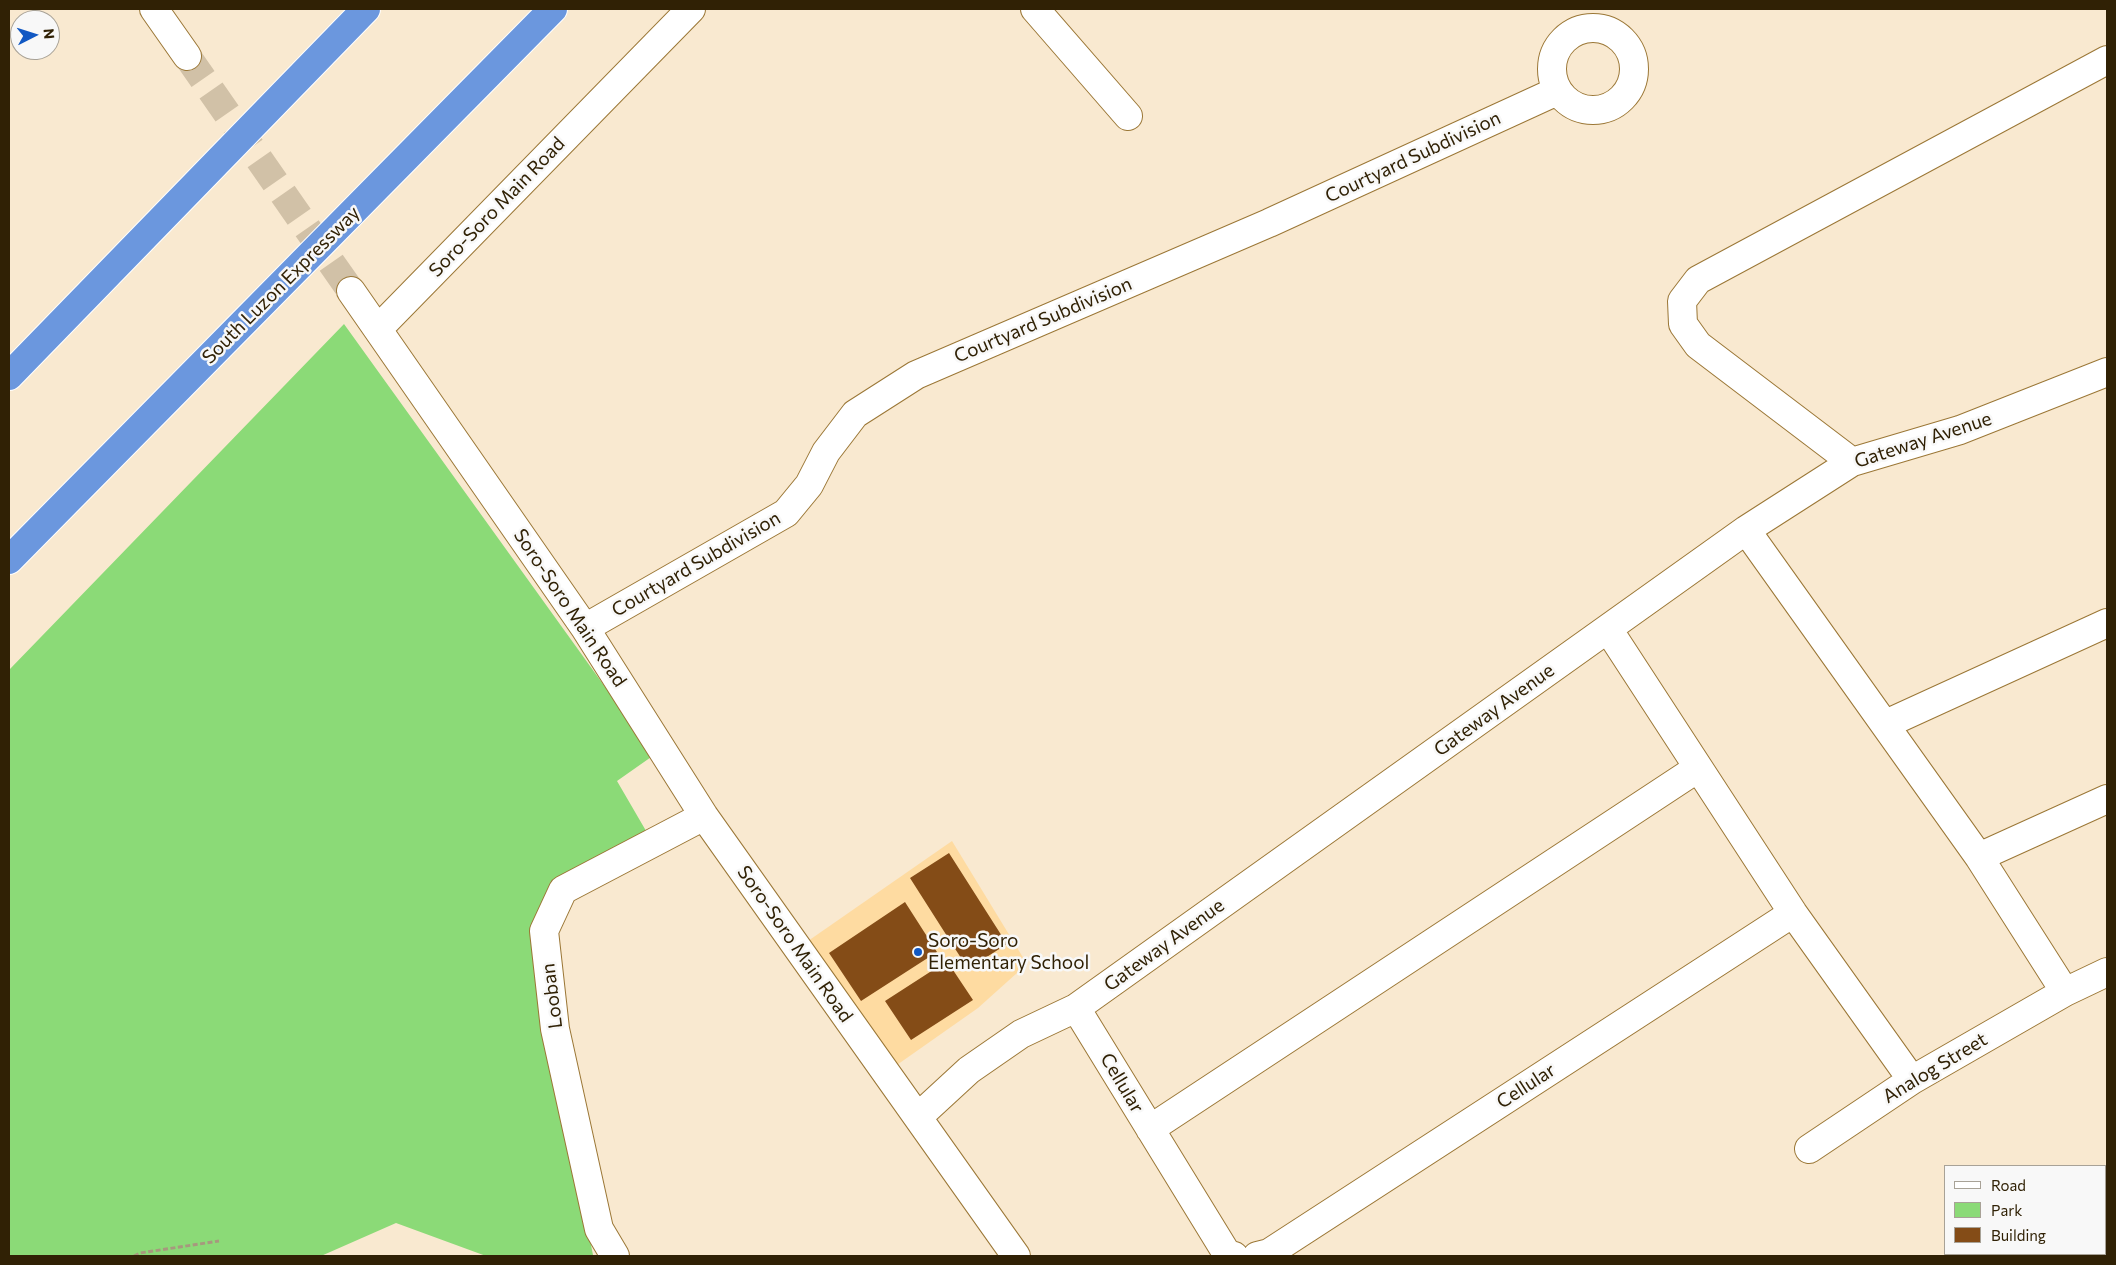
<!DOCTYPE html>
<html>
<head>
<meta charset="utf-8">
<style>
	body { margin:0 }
	#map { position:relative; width:2116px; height:1265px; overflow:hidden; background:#f9e9d0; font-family:Commissioner,sans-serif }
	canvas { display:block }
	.frame { position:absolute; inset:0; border:10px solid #302105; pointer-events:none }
	.legend { position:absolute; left:1944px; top:1165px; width:162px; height:90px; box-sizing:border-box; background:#f8f8f8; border:1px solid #a8a297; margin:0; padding:6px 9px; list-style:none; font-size:15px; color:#302105 }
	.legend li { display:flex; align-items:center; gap:10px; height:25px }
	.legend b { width:25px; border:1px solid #a8a297 }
	.north { position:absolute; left:10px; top:10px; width:50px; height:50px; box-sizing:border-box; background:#f8f8f8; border:1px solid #a8a297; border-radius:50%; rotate:85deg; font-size:14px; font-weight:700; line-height:20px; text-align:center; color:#302105 }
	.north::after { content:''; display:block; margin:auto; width:18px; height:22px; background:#1158c3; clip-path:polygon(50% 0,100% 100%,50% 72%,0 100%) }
</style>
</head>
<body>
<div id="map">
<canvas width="2116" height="1265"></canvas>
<div class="frame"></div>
<ul class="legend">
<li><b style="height:6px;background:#fff"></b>Road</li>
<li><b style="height:14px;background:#8bda77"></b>Park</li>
<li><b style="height:14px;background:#844c17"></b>Building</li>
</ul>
<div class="north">N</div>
</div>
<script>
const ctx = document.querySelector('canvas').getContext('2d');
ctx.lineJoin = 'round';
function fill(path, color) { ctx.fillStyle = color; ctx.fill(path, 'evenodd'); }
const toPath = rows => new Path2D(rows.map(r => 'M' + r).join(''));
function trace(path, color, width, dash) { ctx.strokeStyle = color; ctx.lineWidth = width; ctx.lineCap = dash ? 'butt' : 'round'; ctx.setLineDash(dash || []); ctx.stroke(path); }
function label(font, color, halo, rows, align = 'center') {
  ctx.font = font + ' Commissioner,sans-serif'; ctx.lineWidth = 5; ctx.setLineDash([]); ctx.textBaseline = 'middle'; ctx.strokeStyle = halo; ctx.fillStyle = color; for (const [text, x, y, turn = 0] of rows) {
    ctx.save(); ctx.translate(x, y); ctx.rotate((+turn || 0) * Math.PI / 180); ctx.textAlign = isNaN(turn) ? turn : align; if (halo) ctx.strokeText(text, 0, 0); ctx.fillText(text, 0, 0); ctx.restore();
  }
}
const built = toPath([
	[952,841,1027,964,978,1008,894,1067,808,941]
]);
const green = toPath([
	[344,324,654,755,617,781,649,836,555,890,559,1085,593,1255,486,1256,396,1223,321,1256,9,1256,9,670]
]);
const building = toPath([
	[949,853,1007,944,968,969,910,878],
	[905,902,937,952,861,1001,829,953],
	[947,961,973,1000,911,1040,885,1001]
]);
const minorTunnel = toPath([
	[187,56,351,291]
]);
const path = toPath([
	[134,1256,140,1253,219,1241]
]);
const minor = toPath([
	[154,9,187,56],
	[1035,9,1128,116],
	'1552 69a41 41 0 1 1 82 0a41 41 0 1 1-82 0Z',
	[351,291,585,628,704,816,1016,1256],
	[378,329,691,9],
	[1852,462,1698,345,1683,324,1682,301,1698,280,2107,60],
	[1746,530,1979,857,2065,992],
	[585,628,786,513,809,485,826,452,855,414,916,375,1269,223,1557,91],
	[1608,629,1793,913,1912,1080],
	[1886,724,2107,623],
	[1979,857,2107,799],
	[1076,1008,1227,1254,1234,1256],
	[918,1117,969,1070,1021,1034,1076,1008,1746,530,1852,462,1960,430,2107,372],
	[1150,1129,1698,768],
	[1809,1149,1912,1080,2065,992,2107,972],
	[615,1256,599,1229,555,1029,544,931,563,890,704,816],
	[1257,1256,1269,1253,1793,913]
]);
const highway = toPath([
	[9,376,366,9],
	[9,560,553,9]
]);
const markers = [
	[918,952,5,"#1158c3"]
];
const streetNames = [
	["Courtyard Subdivision",1413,157,-25],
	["Soro-Soro Main Road",497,207,-46],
	["South Luzon Expressway",281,285,-45],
	["Courtyard Subdivision",1043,320,-23],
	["Gateway Avenue",1923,440,-18],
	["Courtyard Subdivision",696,564,-30],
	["Soro-Soro Main Road",570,608,56],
	["Gateway Avenue",1494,710,-36],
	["Soro-Soro Main Road",795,944,55],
	["Gateway Avenue",1164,945,-36],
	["Looban",552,996,-97],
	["Analog Street",1935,1068,-31],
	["Cellular",1122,1083,59],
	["Cellular",1526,1086,-33]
];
const poiNames = [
	["Soro-Soro",928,941],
	["Elementary School",928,963]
];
fill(built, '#fedba1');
fill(green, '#8bda77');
fill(building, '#844c17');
trace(minorTunnel, '#d1c1a7', 28, [28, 14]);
trace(minor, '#9b7736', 30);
trace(highway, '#fff', 30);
trace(path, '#a7987e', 3, [5, 2.5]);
trace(minor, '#fff', 28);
trace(highway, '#6b97de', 28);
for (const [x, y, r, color] of markers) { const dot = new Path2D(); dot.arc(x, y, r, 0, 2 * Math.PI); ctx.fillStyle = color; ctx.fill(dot); trace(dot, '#f8f8f8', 2); }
label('19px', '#302105', '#f8f8f8', streetNames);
label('19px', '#302105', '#f8f8f8', poiNames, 'left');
</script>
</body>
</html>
